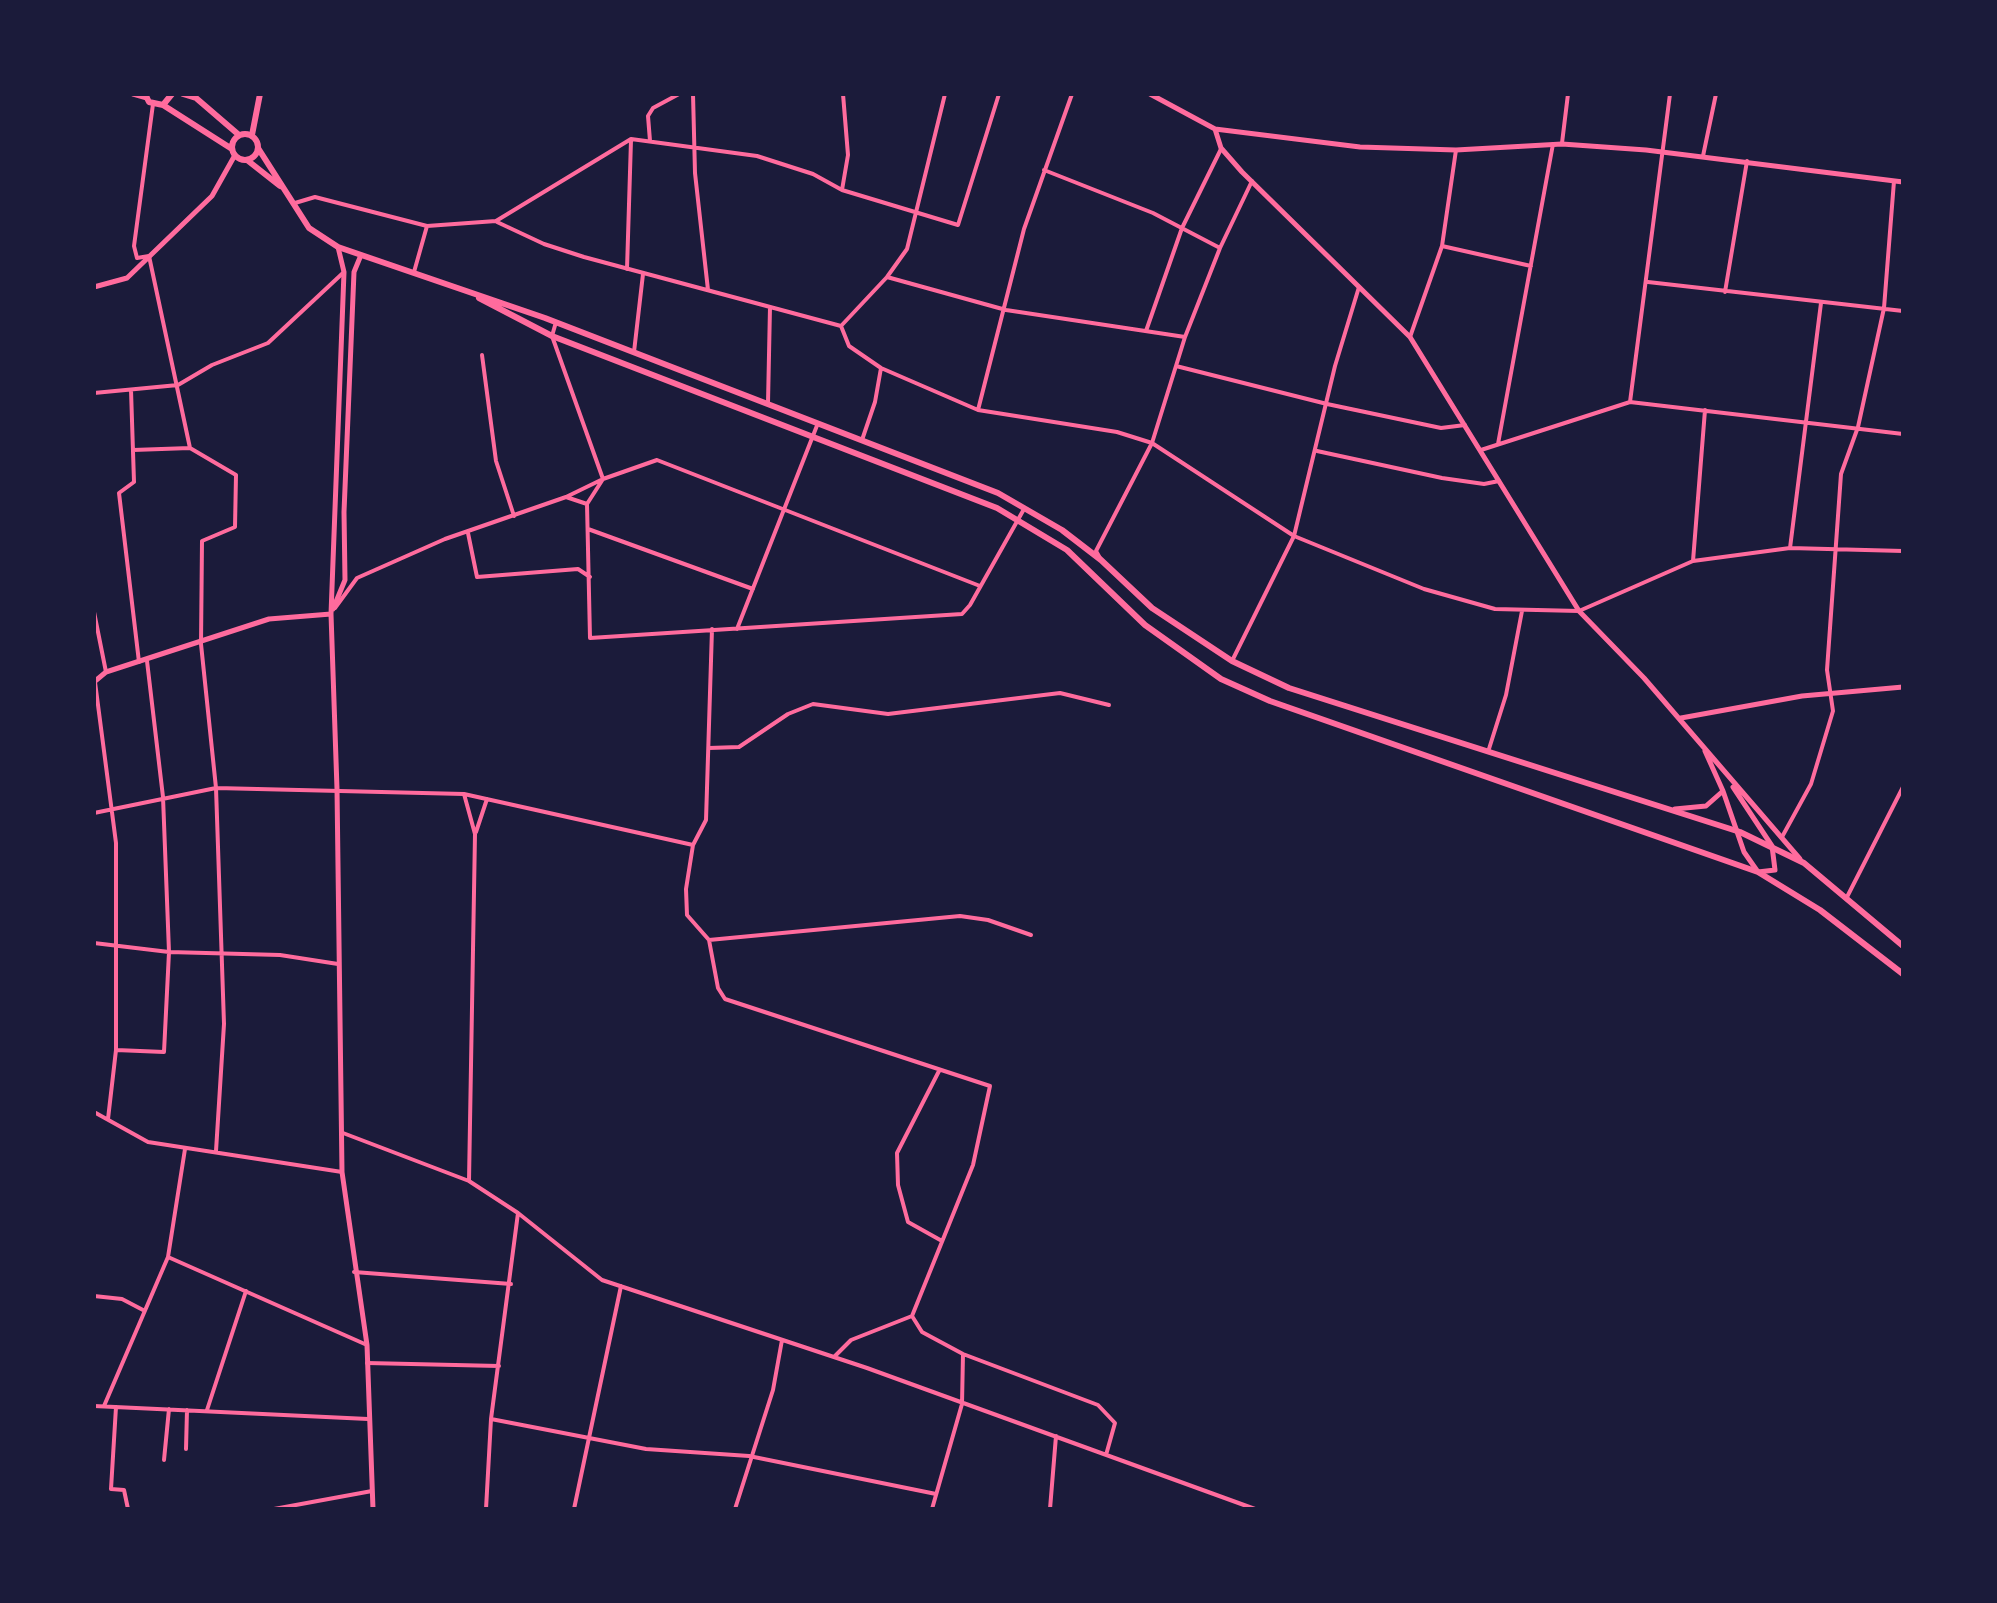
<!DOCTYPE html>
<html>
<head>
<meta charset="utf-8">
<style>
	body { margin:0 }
	#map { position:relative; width:1997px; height:1603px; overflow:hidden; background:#1b1b3a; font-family:"Titillium Web",sans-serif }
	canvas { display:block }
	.frame { position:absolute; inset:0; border:96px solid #1b1b3a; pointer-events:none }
</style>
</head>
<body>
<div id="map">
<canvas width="1997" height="1603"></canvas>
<div class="frame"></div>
</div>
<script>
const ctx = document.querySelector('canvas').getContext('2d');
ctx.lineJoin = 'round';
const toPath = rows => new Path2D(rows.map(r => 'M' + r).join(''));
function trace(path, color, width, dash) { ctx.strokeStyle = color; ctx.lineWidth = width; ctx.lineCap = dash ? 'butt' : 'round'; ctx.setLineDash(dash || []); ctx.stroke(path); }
const minor = toPath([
	[693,94,695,173,708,290],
	[153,104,134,246,137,258,149,256,190,448,236,475,235,527,202,541,201,644,216,788,224,1024,216,1151],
	[650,141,648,116,653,108,679,94],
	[1562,143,1568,94],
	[1703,156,1716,94],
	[1044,170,1153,213,1220,248],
	[842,190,848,155,843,94],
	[295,203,315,197,427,226],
	[497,222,544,244,584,257,841,326,887,277,907,249,945,94],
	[1442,246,1531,266],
	[627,269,631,140],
	[414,272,427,226,496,221,631,139,757,156,813,174,842,190,958,225,999,94],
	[887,277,1006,310,1185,337],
	[1648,282,1903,311],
	[1725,292,1747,161],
	[841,326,849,346,881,368,978,410,1117,432,1152,443,1294,536,1424,589,1495,609,1579,611,1693,561,1790,548,1903,551],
	[1146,331,1182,228,1221,149],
	[1410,337,1442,246,1456,150],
	[634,352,643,274],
	[482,355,496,461,514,516],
	[1176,366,1327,404,1441,428,1465,425],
	[131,390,134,482,119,493,139,662],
	[94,393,178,385,212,365,268,343,344,272],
	[1630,402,1670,94],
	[768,403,770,307],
	[978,410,1024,229,1072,94],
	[862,440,875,402,881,368],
	[1498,444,1553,144],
	[133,450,190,448],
	[1481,450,1630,402,1903,434],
	[1317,451,1442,478,1484,484,1499,481],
	[566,497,587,504],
	[588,529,753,589],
	[468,533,477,577,578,569,590,577],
	[1790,548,1821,303],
	[1100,558,1096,551,1152,443,1185,337,1220,248,1252,181],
	[1693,561,1705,410],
	[980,586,657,460,603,479,587,504,590,638,962,614,970,605,1024,509],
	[335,608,357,578,445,539,566,497,603,479,552,336,556,322],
	[94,612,106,672],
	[712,629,706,820,693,845,686,889,687,915,709,940,718,988,725,999,990,1086,973,1165,912,1316,851,1340,834,1357],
	[737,629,818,423],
	[1232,661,1294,536,1335,366,1359,287],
	[95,682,116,843,116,1050,108,1119],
	[709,748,739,747,788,714,813,704,888,714,1060,693,1109,705],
	[1488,752,1506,695,1522,611],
	[464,794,475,834,469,1181],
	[94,813,216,788,464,794,693,845],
	[476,832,487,799],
	[1782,837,1811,784,1833,711,1827,670,1841,474,1858,427,1884,308,1894,181],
	[1847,897,1903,787],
	[709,940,960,916,988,920,1031,935],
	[94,943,169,952,280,955,338,964],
	[116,1050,164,1052,169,952,163,797,147,661],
	[939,1071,897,1153,898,1185,908,1222,942,1241],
	[94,1112,148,1142,342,1172],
	[343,1133,469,1181,518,1213,602,1280,867,1368,1255,1509],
	[168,1257,367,1345],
	[354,1272,511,1284],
	[94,1296,122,1299,143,1310],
	[912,1316,922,1332,963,1354,1098,1405,1115,1423,1106,1455],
	[367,1363,499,1366],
	[94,1406,368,1419],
	[104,1406,168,1257,185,1149],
	[116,1407,111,1489,124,1490,128,1509],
	[207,1410,246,1291],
	[491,1419,646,1449,749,1456,936,1494],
	[186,1449,187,1410],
	[164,1460,169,1409],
	[274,1509,372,1491],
	[486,1509,491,1419,518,1213],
	[574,1509,621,1286],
	[735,1509,773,1390,782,1340],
	[932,1509,962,1404,963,1354],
	[1050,1509,1056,1436]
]);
const tertiary = toPath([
	[133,94,147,98],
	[1150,94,1215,129,1221,148,1242,172,1410,337,1579,611,1644,678,1800,859],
	[1215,129,1360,147,1456,150,1562,144,1646,150,1903,182],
	[338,247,344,272,331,614,337,789,342,1172,367,1345,373,1509],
	[94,287,127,278,212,196,235,155],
	[333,609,345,580,344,512,354,272,361,255],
	[94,682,106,672,269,619,331,614],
	[1681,718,1802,696,1903,687],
	[1723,791,1744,852,1758,872,1775,870,1772,846,1733,787],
	[1675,809,1706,806,1723,791,1705,751]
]);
const secondary = toPath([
	[145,94,149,102,163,105,172,94],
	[183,94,196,98,239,135],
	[163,105,232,149],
	'232 147a13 13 0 1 1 26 0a13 13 0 1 1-26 0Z',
	[252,135,260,94],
	[258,148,309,228,338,247,545,318,998,493,1062,530,1101,560,1152,608,1232,661,1289,688,1740,832,1804,863,1903,946],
	[247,160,280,186],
	[479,298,552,336,997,508,1067,550,1145,625,1221,679,1270,701,1758,872,1820,910,1903,974]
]);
trace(minor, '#ff6b9d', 4);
trace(tertiary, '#ff6b9d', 5);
trace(secondary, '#ff6b9d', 6);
</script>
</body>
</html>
